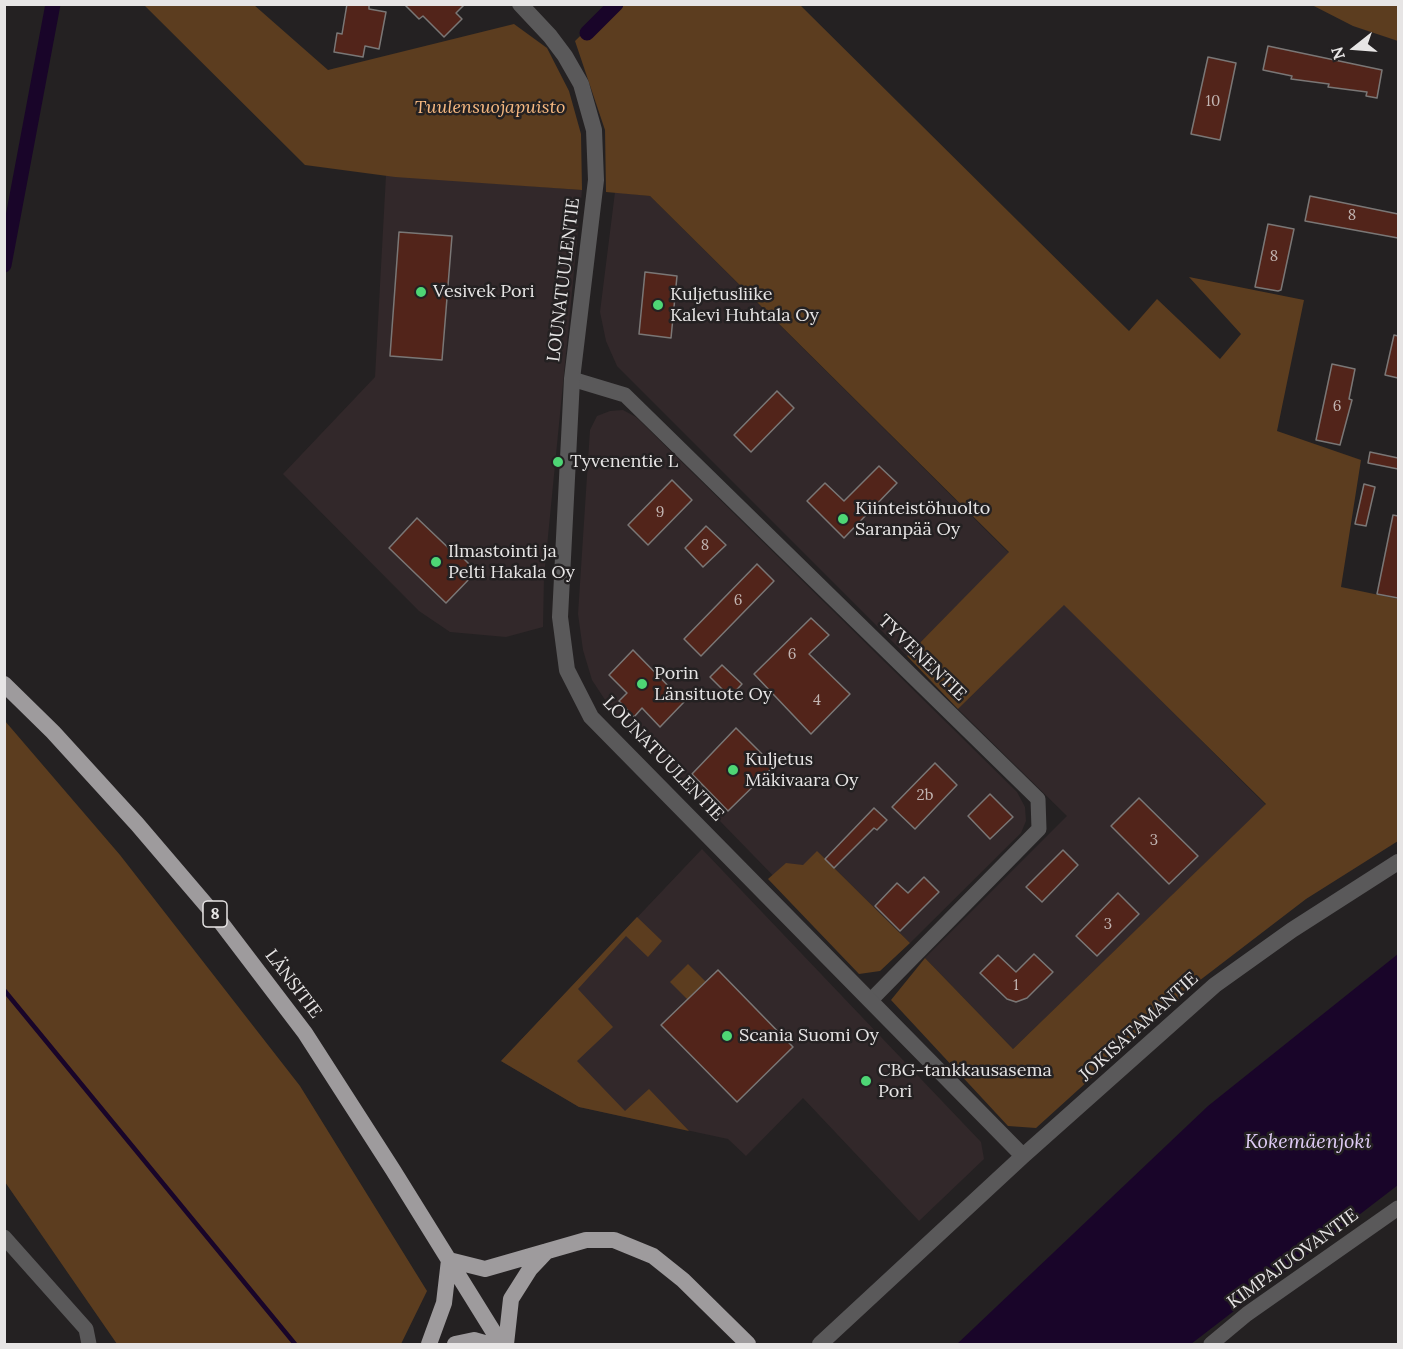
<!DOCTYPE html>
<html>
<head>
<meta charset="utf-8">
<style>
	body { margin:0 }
	#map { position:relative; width:1403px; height:1349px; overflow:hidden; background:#242122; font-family:Lora,serif }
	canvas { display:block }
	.frame { position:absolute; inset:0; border:6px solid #e7e5e5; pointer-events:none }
	.north { position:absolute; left:1325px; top:18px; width:60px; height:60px; -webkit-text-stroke:4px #242122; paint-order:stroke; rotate:253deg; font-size:16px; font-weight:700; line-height:24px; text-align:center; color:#e7e5e5 }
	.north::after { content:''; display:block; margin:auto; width:21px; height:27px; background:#e7e5e5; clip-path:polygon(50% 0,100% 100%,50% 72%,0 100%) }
</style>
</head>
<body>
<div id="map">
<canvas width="1403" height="1349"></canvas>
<div class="frame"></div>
<div class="north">N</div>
</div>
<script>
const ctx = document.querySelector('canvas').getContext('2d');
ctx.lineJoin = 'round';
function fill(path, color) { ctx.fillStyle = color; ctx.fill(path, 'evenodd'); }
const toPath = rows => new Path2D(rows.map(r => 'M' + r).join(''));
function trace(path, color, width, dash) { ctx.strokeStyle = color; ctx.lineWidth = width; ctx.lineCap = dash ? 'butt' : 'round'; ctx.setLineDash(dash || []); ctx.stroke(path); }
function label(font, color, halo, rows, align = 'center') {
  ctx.font = font + ' Lora,serif'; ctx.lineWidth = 5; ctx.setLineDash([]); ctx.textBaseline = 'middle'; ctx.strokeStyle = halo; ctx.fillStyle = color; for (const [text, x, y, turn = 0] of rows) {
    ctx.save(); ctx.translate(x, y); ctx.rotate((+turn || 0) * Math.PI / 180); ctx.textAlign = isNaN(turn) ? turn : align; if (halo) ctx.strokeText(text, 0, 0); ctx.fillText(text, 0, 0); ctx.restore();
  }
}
const built = toPath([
	[386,175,582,190,544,577,543,627,506,637,450,632,419,611,283,474,375,377],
	[615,192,650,196,1009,553,907,656,617,366,606,341,600,312],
	[623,410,636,417,1017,792,1025,807,1026,821,1021,833,910,943,824,858,789,892,611,709,592,680,583,650,578,614,590,430,597,416,610,411],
	[1064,604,1266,805,1013,1049,925,958,1067,816,958,709],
	[702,849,981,1142,984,1159,919,1221,803,1098,746,1156,728,1139,579,1107,501,1061]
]);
const green = toPath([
	[613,4,800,5,1129,331,1157,299,1220,359,1241,334,1189,277,1304,300,1277,431,1361,460,1341,587,1398,599,1398,841,1306,899,1195,984,1036,1128,1008,1126,891,1000,925,958,1013,1049,1266,804,1064,605,958,709,907,656,1009,552,650,196,606,192,605,130,575,41],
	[1310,4,1398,5,1398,41,1353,26],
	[144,5,254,5,328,70,514,24,547,48,569,91,581,134,582,190,395,177,305,165],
	[5,721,120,855,300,1086,427,1291,401,1344,117,1344,5,1182],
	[817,851,910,943,880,971,859,974,768,879,786,863,803,865],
	[637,917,662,941,648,957,626,936,578,989,613,1027,577,1061,625,1111,649,1089,689,1131,579,1107,501,1061],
	[688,964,706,982,688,1000,670,982]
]);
const water = toPath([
	[1398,954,1398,1185,1191,1344,957,1344,1208,1106]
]);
const stream = toPath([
	[4,990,295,1344]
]);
const canal = toPath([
	[587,33,616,4],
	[4,265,53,4]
]);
const building = toPath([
	[347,4,369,4,369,9,386,12,379,49,365,46,363,57,334,52,337,33,342,34,347,4],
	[404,4,465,4,456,13,462,19,444,37,423,16,419,19,404,4],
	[1268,46,1382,70,1377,98,1366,96,1367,92,1328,87,1329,84,1291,79,1292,76,1263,70,1268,46],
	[1208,57,1236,63,1220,140,1191,134,1208,57],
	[1310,196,1398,214,1398,238,1305,221,1310,196],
	[1268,224,1294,229,1281,290,1278,291,1255,287,1268,224],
	[399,232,452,236,442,360,390,356,399,232],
	[645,272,677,276,671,338,639,334,645,272],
	[1394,335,1398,336,1398,378,1385,375,1394,335],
	[1332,364,1355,369,1349,399,1352,400,1340,445,1316,440,1332,364],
	[777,391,794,408,751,452,734,435,777,391],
	[1370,452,1398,458,1398,469,1368,463,1370,452],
	[879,466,897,483,844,538,807,501,825,483,844,501,879,466],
	[672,480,692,500,648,545,628,525,672,480],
	[1364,484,1375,487,1366,526,1355,524,1364,484],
	[1393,515,1398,516,1398,598,1377,594,1393,515],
	[417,518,460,559,462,557,470,565,468,568,474,574,446,603,389,548,417,518],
	[706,526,726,545,703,567,685,548,706,526],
	[757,564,774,581,701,656,684,639,757,564],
	[811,618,829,635,809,654,850,694,811,734,754,674,811,618],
	[633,650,684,702,660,727,642,708,634,717,619,701,627,693,609,675,633,650],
	[722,665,742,684,730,697,710,677,722,665],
	[736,728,774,766,728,811,692,774,736,728],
	[935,763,957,785,915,829,892,807,935,763],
	[990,794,1013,817,990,839,968,816,990,794],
	[1139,798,1198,856,1169,884,1111,826,1139,798],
	[874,808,887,820,877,830,874,828,834,868,825,859,874,808],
	[1063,850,1078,865,1042,902,1026,887,1063,850],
	[924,877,939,892,900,931,875,906,897,883,908,893,924,877],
	[1118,893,1139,914,1097,956,1076,936,1118,893],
	[1034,954,1053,972,1027,998,1016,1002,1007,999,980,973,998,955,1016,972,1034,954],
	[718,970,793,1047,737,1102,661,1025,718,970]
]);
const minor = toPath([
	[572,379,625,395,1038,799,1039,829,871,1000],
	[4,1237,86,1329,89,1344],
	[1211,1344,1247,1314,1398,1208]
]);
const tertiary = toPath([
	[520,4,550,36,565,56,581,84,594,130,596,180,572,379,560,617,567,670,591,717,1023,1156],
	[820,1344,1023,1156,1215,985,1292,930,1398,862]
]);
const trunk = toPath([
	[4,684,53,732,137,824,219,920,305,1033,393,1170,501,1344],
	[449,1260,485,1269,586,1240,614,1240,653,1256,683,1280,748,1344],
	[429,1344,444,1303,449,1260],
	[455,1344,474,1340,488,1344],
	[506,1344,511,1299,530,1269,547,1251]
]);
const markers = [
	[421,292,6,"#4ed675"],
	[658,305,6,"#4ed675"],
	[558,462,6,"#4ed675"],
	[843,519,6,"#4ed675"],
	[436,562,6,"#4ed675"],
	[642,684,6,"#4ed675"],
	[733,770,6,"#4ed675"],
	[727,1036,6,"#4ed675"],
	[866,1081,6,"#4ed675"]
];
const numberNames = [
	["10",1213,102],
	["8",1352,216],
	["8",1274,257],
	["6",1337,407],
	["9",660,513],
	["8",705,546],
	["6",738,601],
	["6",792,655],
	["4",817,701],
	["2b",925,796],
	["3",1154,841],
	["3",1108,925],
	["1",1016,986]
];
const shields = [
	[215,914,24]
];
const shieldNames = [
	["8",215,914]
];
const parkNames = [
	["Tuulensuojapuisto",490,108]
];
const streetNames = [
	["LOUNATUULENTIE",564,280,-83],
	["TYVENENTIE",922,658,44],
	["LOUNATUULENTIE",663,759,46],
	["LÄNSITIE",293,984,53],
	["JOKISATAMANTIE",1139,1027,-42],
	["KIMPAJUOVANTIE",1293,1259,-36]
];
const poiNames = [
	["Vesivek Pori",433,292],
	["Kuljetusliike",670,295],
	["Kalevi Huhtala Oy",670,316],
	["Tyvenentie L",570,462],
	["Kiinteistöhuolto",855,509],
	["Saranpää Oy",855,530],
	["Ilmastointi ja",448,552],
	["Pelti Hakala Oy",448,573],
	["Porin",654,674],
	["Länsituote Oy",654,695],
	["Kuljetus",745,760],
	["Mäkivaara Oy",745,781],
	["Scania Suomi Oy",739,1036],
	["CBG-tankkausasema",878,1071],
	["Pori",878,1092]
];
const waterNames = [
	["Kokemäenjoki",1308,1142]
];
fill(built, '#32282a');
fill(green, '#5c3d1f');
fill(water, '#190529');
trace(stream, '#190529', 4.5);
trace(canal, '#190529', 15);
fill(building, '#52241a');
trace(building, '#7a7776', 1.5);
trace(minor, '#5a595a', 15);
trace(tertiary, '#5a595a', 16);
trace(trunk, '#9e9b9d', 16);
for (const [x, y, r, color] of markers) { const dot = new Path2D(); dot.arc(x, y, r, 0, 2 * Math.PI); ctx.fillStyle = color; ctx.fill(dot); trace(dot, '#242122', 2); }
label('15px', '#c2b5b2', null, numberNames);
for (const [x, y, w] of shields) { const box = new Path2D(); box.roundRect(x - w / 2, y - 13, w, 26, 4.5); ctx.fillStyle = '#242122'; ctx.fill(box); trace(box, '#e7e5e5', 1.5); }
label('bold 16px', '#e7e5e5', null, shieldNames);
label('italic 18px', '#f7b981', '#242122', parkNames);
label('18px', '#e7e5e5', '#242122', streetNames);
label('18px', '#e7e5e5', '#242122', poiNames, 'left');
label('italic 20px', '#dfcbf5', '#242122', waterNames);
</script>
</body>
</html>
